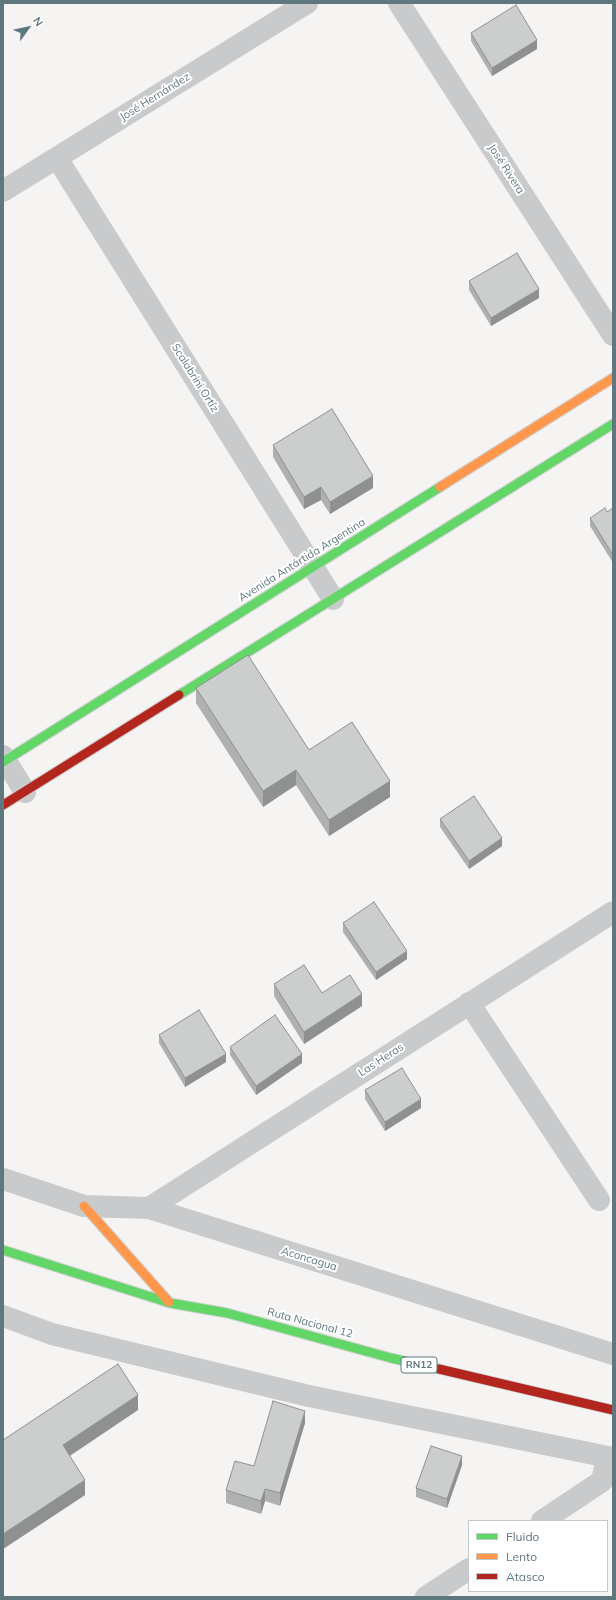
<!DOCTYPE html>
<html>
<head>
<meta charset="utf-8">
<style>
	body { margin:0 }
	#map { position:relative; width:616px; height:1600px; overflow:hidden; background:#f5f4f3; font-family:Mulish,sans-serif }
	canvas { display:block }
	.frame { position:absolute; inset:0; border:4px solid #5f777e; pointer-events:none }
	.legend { position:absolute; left:468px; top:1520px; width:140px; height:72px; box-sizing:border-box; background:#fff; border:1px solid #bfc9cb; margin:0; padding:5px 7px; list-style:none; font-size:12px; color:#5f777e }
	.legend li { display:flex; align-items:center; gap:8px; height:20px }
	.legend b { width:20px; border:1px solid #bfc9cb }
	.north { position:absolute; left:8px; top:8px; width:40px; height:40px; -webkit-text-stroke:3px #fff; paint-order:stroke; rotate:57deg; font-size:11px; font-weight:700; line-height:16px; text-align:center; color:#5f777e }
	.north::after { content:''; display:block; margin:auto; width:14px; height:18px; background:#5f777e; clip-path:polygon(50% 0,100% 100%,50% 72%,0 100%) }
</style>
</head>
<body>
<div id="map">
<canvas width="616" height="1600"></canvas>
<div class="frame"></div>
<ul class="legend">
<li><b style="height:5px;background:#63d668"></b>Fluido</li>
<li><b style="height:5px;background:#ff974d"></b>Lento</li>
<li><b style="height:5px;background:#b3261e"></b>Atasco</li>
</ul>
<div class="north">N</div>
</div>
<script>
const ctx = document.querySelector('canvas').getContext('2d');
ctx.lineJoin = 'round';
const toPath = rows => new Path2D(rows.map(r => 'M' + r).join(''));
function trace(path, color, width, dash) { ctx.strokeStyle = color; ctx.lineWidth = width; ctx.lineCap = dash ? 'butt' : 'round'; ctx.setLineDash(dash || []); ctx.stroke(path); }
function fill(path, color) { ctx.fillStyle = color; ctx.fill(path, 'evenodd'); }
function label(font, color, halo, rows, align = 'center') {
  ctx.font = font + ' Mulish,sans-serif'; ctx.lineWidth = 4; ctx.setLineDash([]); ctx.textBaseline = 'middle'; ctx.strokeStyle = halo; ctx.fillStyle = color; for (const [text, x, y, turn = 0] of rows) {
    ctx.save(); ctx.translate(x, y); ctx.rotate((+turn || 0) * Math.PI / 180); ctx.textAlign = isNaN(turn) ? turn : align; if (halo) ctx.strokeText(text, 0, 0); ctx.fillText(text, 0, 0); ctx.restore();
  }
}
const street = toPath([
	[399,3,613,335],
	[57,158,333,599],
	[3,191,307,3],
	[3,756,25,792],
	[469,1003,599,1200],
	[3,1179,84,1206,149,1208,613,1354],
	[149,1208,613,912],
	[3,1316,52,1334,309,1396,613,1458],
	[542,1521,602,1481,607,1457],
	[426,1597,469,1569]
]);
const fast = toPath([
	[179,695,613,424],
	[3,762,440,487],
	[3,1250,170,1303,227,1313,391,1358,439,1369]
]);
const slow = toPath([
	[440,487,613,378],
	[84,1206,169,1302]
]);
const jam = toPath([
	[3,805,179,695],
	[439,1369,613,1410]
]);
const wall = toPath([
	[471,33,537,49,492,76,471,41],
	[469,281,539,298,491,326,469,290],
	[273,445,373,488,330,514,321,500,304,509,273,457],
	[613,508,613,563,590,526,590,518,607,512],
	[196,688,309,750,390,797,329,836,296,785,263,807,196,703],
	[440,819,502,846,469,869,440,827],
	[343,923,407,959,376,980,343,932],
	[274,984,322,993,362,1006,304,1044,274,996],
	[159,1035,226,1062,185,1087,159,1043],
	[230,1047,302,1063,256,1095,230,1055],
	[365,1090,421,1108,385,1131,365,1099],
	[138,1410,70,1456,85,1495,3,1549,3,1440],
	[305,1423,280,1506,265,1501,261,1514,226,1503,226,1490,254,1466],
	[462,1465,447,1508,416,1497,416,1488]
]);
const shadedWall = toPath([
	[537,40,537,49,492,76,492,68],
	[539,289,539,298,491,326,491,318],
	[373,476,373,488,330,514,330,502],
	[321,487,321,500,304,509,304,497],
	[296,770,296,785,263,807,263,791],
	[390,781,390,797,329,836,329,820],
	[502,838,502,846,469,869,469,861],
	[407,951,407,959,376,980,376,972],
	[362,994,362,1006,304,1044,304,1032],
	[226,1054,226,1062,185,1087,185,1078],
	[302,1054,302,1063,256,1095,256,1086],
	[421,1099,421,1108,385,1131,385,1122],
	[138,1395,138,1410,63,1460,63,1445],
	[305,1411,305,1423,280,1506,280,1493],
	[462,1456,462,1465,447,1508,447,1499],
	[85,1480,85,1495,3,1549,3,1534],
	[265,1489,265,1501,261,1514,261,1501]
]);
const building = toPath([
	[516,5,537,40,492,68,471,33,516,5],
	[517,253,539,289,491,318,469,281,517,253],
	[332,409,373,476,330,502,321,487,304,497,273,445,332,409],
	[605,508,607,512,613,508,613,555,590,518,605,508],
	[248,655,309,750,352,722,390,781,329,820,296,770,263,791,196,688,248,655],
	[474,796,502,838,469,861,440,819,474,796],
	[374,902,407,951,376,972,343,923,374,902],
	[304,965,322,993,350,975,362,994,304,1032,274,984,304,965],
	[199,1010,226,1054,185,1078,159,1035,199,1010],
	[275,1015,302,1054,256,1086,230,1047,275,1015],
	[402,1068,421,1099,385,1122,365,1090,402,1068],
	[118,1364,138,1395,63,1445,85,1480,3,1534,3,1440,118,1364],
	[273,1401,305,1411,280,1493,265,1489,261,1501,226,1490,235,1461,254,1466,273,1401],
	[431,1446,462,1456,447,1499,416,1488,431,1446]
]);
const shields = [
	[419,1365,36]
];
const shieldNames = [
	["RN12",419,1365]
];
const streetNames = [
	["José Hernández",155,97,-32],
	["José Rivera",506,169,57],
	["Scalabrini Ortíz",195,378,58],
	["Avenida Antártida Argentina",302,560,-32],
	["Las Heras",381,1060,-33],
	["Aconcagua",309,1259,17],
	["Ruta Nacional 12",310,1323,15]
];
trace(fast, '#d0d1d1', 11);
trace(slow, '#d0d1d1', 11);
trace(jam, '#d0d1d1', 11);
trace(street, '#c9cacb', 22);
trace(fast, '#63d668', 9);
trace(slow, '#ff974d', 9);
trace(jam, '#b3261e', 9);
fill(wall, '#afb1b1');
fill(shadedWall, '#8f9090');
fill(building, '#cccece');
trace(building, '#8f9090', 1);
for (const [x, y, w] of shields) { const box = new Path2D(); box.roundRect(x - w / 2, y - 8, w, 16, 3); ctx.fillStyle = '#fff'; ctx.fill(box); trace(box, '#5f777e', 1); }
label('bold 10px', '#5f777e', null, shieldNames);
label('11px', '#5f777e', '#fff', streetNames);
</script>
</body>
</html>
